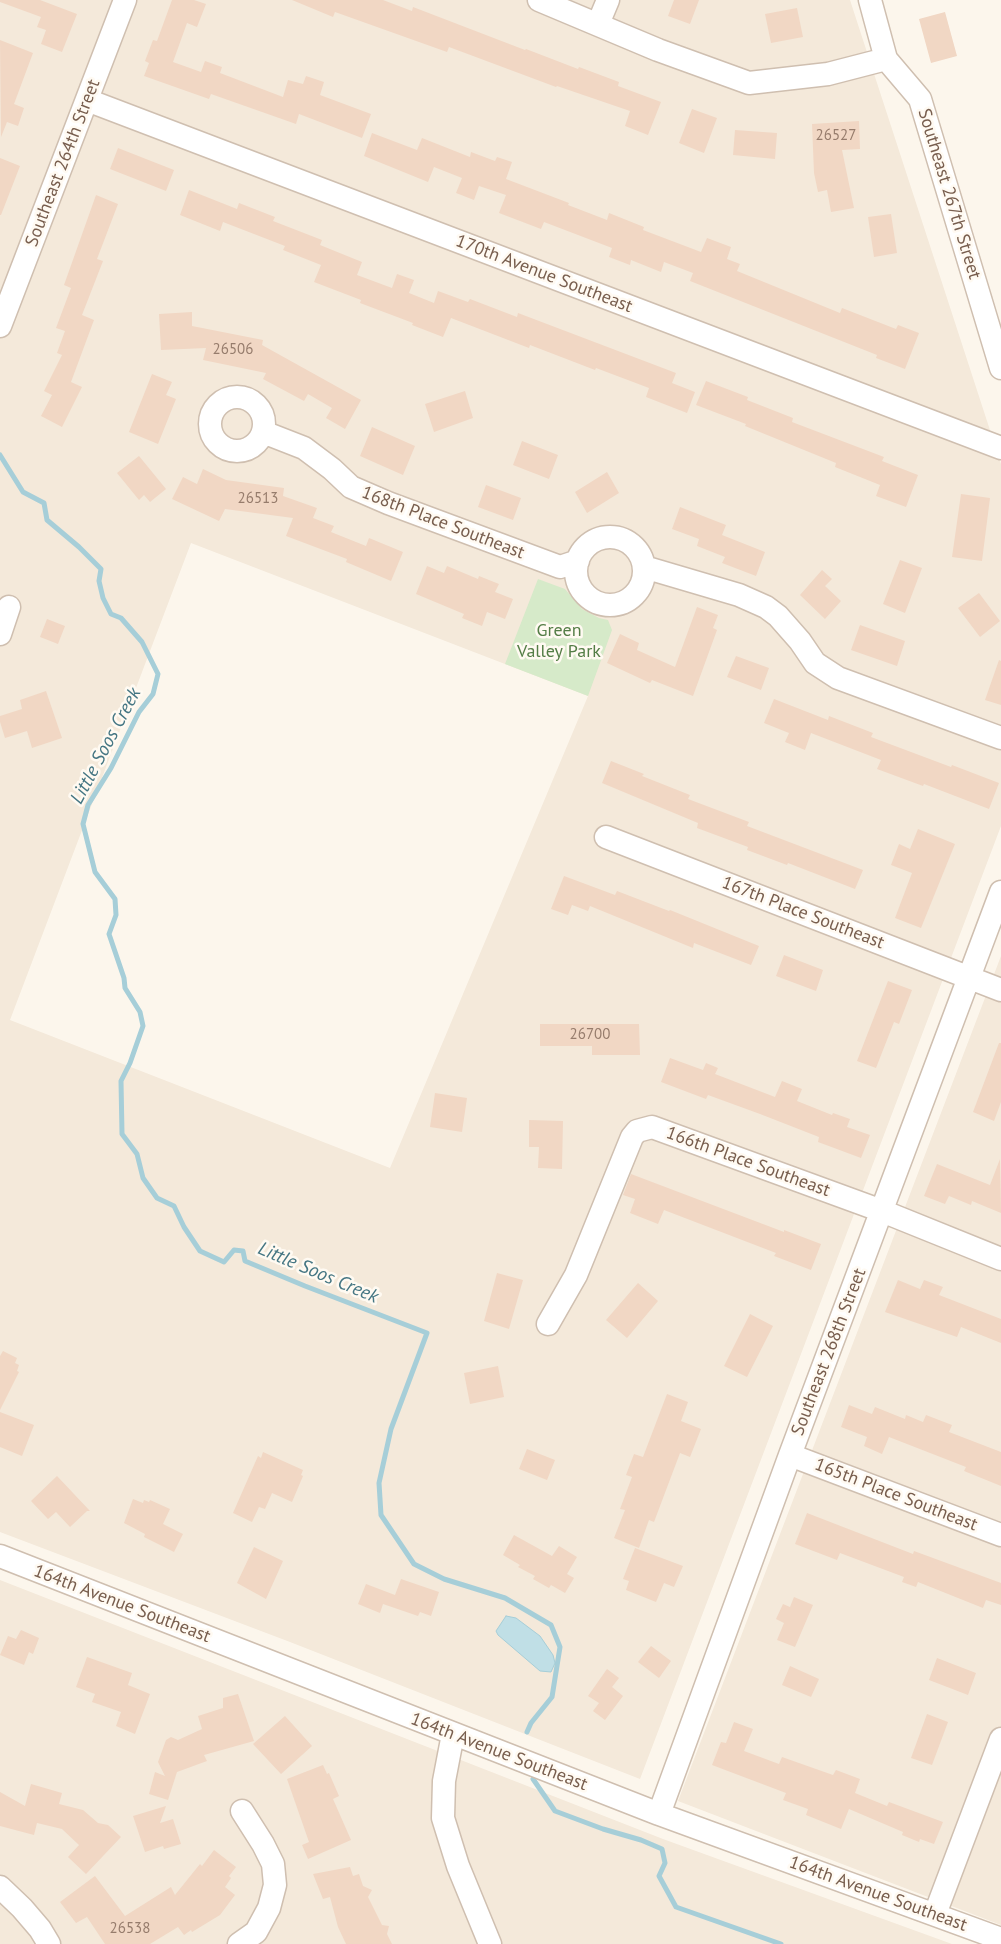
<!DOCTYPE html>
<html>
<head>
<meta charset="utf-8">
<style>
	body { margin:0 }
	canvas { display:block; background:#fcf6ec }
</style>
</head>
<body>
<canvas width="1001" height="1944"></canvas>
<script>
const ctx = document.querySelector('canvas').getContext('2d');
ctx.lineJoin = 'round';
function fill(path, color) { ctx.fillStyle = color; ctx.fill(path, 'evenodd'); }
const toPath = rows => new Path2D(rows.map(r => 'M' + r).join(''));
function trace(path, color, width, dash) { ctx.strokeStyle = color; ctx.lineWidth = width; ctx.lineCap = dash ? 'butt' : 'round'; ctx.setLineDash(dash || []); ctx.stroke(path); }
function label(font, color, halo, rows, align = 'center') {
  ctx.font = font + ' "PT Sans",sans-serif'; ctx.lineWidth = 5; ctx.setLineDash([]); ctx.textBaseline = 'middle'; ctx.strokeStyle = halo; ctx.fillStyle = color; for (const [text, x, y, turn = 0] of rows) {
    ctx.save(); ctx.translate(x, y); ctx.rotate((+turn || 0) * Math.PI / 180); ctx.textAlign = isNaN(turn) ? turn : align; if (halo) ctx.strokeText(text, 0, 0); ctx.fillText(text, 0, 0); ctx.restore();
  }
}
const residential = toPath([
	[0,0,850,0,1001,464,1001,826,640,1779,290,1642,0,1532],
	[191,543,588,696,390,1168,10,1020],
	[1001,956,1001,1925,678,1801],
	[0,1580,663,1839,952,1944,0,1944]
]);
const green = toPath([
	[538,579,565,589,582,609,599,618,608,620,612,630,588,696,505,664]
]);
const water = toPath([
	[506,1616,516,1618,540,1636,553,1655,555,1663,551,1672,540,1671,498,1635,496,1631,506,1616]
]);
const stream = toPath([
	[0,455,23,492,44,503,47,520,79,547,101,569,99,581,103,598,111,614,121,618,142,642,158,674,153,694,139,712,111,768,88,805,83,824,95,872,115,899,116,915,109,934,124,978,125,988,140,1012,143,1026,130,1063,121,1081,122,1134,137,1154,143,1178,157,1198,174,1206,184,1227,200,1251,224,1262,234,1250,243,1251,245,1261,305,1286,427,1333,391,1429,379,1483,381,1515,414,1564,444,1579,505,1598,551,1625,560,1647,552,1697,531,1723,527,1732],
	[533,1779,555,1811,603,1829,641,1840,662,1849,665,1863,659,1876,676,1907,781,1944]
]);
const building = toPath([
	[0,0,40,0,77,14,62,52,41,44,46,30,37,27,41,17,0,2],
	[172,0,194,0,206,4,197,27,187,23,173,62,201,72,205,61,222,67,220,73,283,97,288,80,303,84,306,76,324,82,320,95,371,114,362,138,299,114,296,124,211,94,209,99,144,76,149,63,145,61,153,40,157,41],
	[292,0,383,0,412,11,413,7,525,50,526,49,578,69,579,67,619,82,618,86,661,102,648,135,625,126,630,111,557,86,556,87,449,47,447,52,335,12,333,17],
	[674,0,699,0,690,24,668,16],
	[797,8,803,37,771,43,765,14],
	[945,12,957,56,931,63,919,19],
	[0,40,33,53,14,104,24,108,18,126,7,122,1,137],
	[692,109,717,118,704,153,679,143],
	[859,121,860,149,842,150,854,208,831,212,827,190,818,192,814,173,812,124],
	[735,130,777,133,775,159,733,155],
	[372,133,417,150,422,138,470,157,471,152,495,161,497,157,512,162,506,179,569,203,568,205,607,220,609,213,644,227,643,230,701,252,707,238,731,247,727,259,740,264,737,271,840,313,842,308,896,329,898,325,919,333,905,369,876,358,877,355,690,281,693,273,664,262,661,272,631,260,630,265,609,257,612,248,544,222,541,229,499,213,506,195,479,186,474,200,456,193,462,178,434,167,428,182,364,156],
	[118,148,174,170,166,191,110,169],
	[0,158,20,166,1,215,0,215],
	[189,190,237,209,239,203,275,217,273,221,322,240,320,245,362,262,357,275,392,288,397,274,414,280,409,293,434,303,438,291,468,302,470,299,517,317,518,313,676,373,672,383,695,392,687,413,646,397,649,388,596,368,595,370,530,345,529,348,451,318,443,337,412,325,413,323,360,303,361,300,314,282,321,265,283,250,285,246,223,222,220,231,180,215],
	[96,195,118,204,97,259,103,261,82,315,94,320,71,382,82,387,62,427,41,416,52,395,44,391,62,355,57,353,65,331,56,328,71,288,64,285],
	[891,214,897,253,874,257,868,217],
	[192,312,192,326,263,340,262,345,361,400,345,429,326,418,332,408,308,394,304,401,263,379,266,373,203,360,206,348,161,350,159,314],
	[152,374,172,382,166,395,176,399,158,444,129,432],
	[706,381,748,397,747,400,793,418,792,422,884,457,882,461,918,475,906,507,876,496,880,485,835,467,836,463,745,426,746,424,696,405],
	[465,391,473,418,434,432,425,404],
	[372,427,415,446,403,475,360,456],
	[522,441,558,455,549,479,513,465],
	[139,456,166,489,150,502,144,495,139,500,117,473],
	[203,469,226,480,284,488,283,496,317,508,313,518,334,526,331,532,366,546,369,538,403,552,391,581,346,562,347,559,286,536,293,518,225,509,219,521,172,499,183,477,197,484],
	[607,472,619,493,587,513,575,492],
	[486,485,521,498,513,520,478,507],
	[961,494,990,498,982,561,952,557],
	[680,507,726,525,722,535,765,552,756,576,722,563,725,557,697,546,699,539,672,529],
	[900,560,922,568,905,613,883,604],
	[427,566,444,573,447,566,478,579,479,576,499,584,495,592,513,599,505,619,487,612,482,626,462,618,464,614,416,594],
	[822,570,832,579,825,586,841,601,825,619,800,595],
	[979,593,1000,621,980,637,958,608],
	[697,607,718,615,713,628,717,630,693,696,652,680,650,683,607,663,620,634,639,643,637,650,675,667],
	[47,619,65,626,58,644,40,637],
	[860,625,905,641,897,666,851,650],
	[736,656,769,668,761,690,727,677],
	[999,660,1001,661,1001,705,985,700],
	[46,691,62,738,32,748,27,731,5,738,0,722,0,716,22,709,20,700],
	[774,699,828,720,829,716,873,733,871,737,951,767,952,765,999,783,989,809,924,784,923,786,877,769,881,760,811,733,805,750,785,742,789,733,764,723],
	[611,761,644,774,642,776,690,795,688,799,749,822,747,826,863,870,855,889,788,863,787,865,747,850,748,847,697,828,698,823,602,783],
	[918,829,955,844,921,928,895,918,912,873,891,865,899,844,910,849],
	[564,876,615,895,617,891,669,911,670,910,759,946,751,965,694,943,693,948,590,906,588,911,572,905,568,915,551,909],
	[784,955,823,970,816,991,776,976],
	[888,981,912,990,899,1024,894,1022,876,1068,857,1061],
	[540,1024,639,1024,640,1055,592,1055,592,1046,540,1046],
	[999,1043,1001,1043,1001,1102,994,1121,973,1112],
	[670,1058,703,1070,706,1063,718,1068,715,1074,775,1097,782,1081,802,1089,797,1101,832,1115,833,1113,850,1119,847,1127,870,1135,861,1158,818,1142,819,1137,760,1114,708,1095,706,1099,661,1082],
	[435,1093,467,1098,462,1132,430,1127],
	[529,1120,563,1121,562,1169,538,1168,539,1147,529,1147],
	[1000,1159,1001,1213,972,1201,971,1205,949,1196,945,1204,924,1196,937,1164,990,1185],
	[631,1174,784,1232,784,1230,821,1244,811,1270,774,1256,776,1253,664,1210,658,1224,630,1213,635,1199,623,1195],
	[497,1273,523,1280,509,1329,484,1321],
	[898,1280,920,1289,924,1280,943,1287,939,1295,1001,1319,1001,1343,961,1327,957,1337,885,1312],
	[638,1283,658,1301,627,1338,606,1320],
	[750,1314,773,1326,747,1377,724,1366],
	[3,1351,17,1358,15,1363,19,1365,17,1371,19,1372,0,1410,0,1356],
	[498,1366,504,1397,470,1404,464,1373],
	[667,1394,688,1402,681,1421,701,1429,690,1457,680,1453,654,1522,649,1520,639,1548,614,1538,625,1510,620,1509,632,1477,626,1475,634,1454,643,1457],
	[849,1405,872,1414,875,1407,905,1419,906,1415,923,1422,926,1415,952,1425,949,1432,1001,1452,1001,1486,964,1471,966,1467,889,1437,882,1454,864,1446,867,1437,841,1427],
	[0,1412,34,1425,22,1456,0,1447],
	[527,1449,555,1460,547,1480,519,1469],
	[263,1452,303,1470,301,1475,303,1476,292,1502,272,1493,265,1509,259,1507,252,1522,233,1513,258,1456,261,1458],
	[57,1476,90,1511,87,1511,70,1527,56,1512,48,1519,31,1501],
	[133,1499,143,1503,144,1500,149,1502,150,1500,170,1509,163,1524,183,1534,174,1552,144,1537,145,1534,124,1523],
	[807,1513,913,1554,914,1551,1001,1583,1001,1605,986,1600,983,1608,918,1582,916,1587,902,1582,904,1577,840,1553,837,1560,795,1544],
	[514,1535,552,1556,559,1546,577,1557,567,1574,574,1578,565,1593,551,1585,549,1588,533,1579,535,1576,518,1567,520,1565,503,1555],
	[254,1547,283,1561,266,1599,237,1583],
	[635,1548,683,1566,674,1587,664,1583,656,1602,626,1590,629,1581,623,1579],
	[401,1579,439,1592,431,1616,420,1612,418,1616,383,1604,380,1613,358,1604,366,1584,395,1595],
	[794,1597,813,1605,795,1647,777,1640,784,1623,776,1619,783,1604,790,1607],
	[21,1630,39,1638,33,1654,29,1652,24,1665,0,1655,8,1636,16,1639],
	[651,1646,671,1661,659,1678,638,1662],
	[87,1657,132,1673,128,1685,150,1694,135,1734,116,1726,121,1712,92,1702,95,1694,76,1687],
	[937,1658,976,1673,968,1695,929,1680],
	[790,1666,819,1679,811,1697,782,1685],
	[607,1669,619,1678,612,1687,623,1696,605,1720,593,1711,599,1703,588,1696],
	[238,1694,254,1741,204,1755,207,1761,177,1772,168,1800,149,1794,155,1772,165,1776,158,1762,166,1740,171,1737,178,1740,202,1729,198,1716,223,1708,223,1698],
	[927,1714,948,1722,932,1765,911,1758],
	[285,1716,312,1746,281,1774,253,1744],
	[734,1722,753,1729,744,1751,779,1764,782,1757,833,1775,836,1770,860,1779,855,1793,887,1806,889,1802,943,1822,934,1844,920,1839,919,1842,902,1835,903,1832,849,1809,841,1829,806,1815,808,1809,783,1800,786,1793,712,1765,721,1742,726,1743],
	[323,1765,327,1774,329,1773,339,1796,333,1799,351,1840,308,1859,302,1845,309,1842,287,1779],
	[31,1784,62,1793,59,1804,83,1810,98,1823,108,1825,121,1837,86,1874,68,1857,79,1845,62,1829,37,1823,34,1835,0,1826,0,1792,25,1806],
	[166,1806,160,1823,173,1819,181,1844,164,1849,163,1846,145,1852,133,1816],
	[214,1850,236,1867,229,1876,231,1878,225,1887,235,1895,220,1915,192,1932,191,1930,184,1935,178,1927,150,1944,105,1944,87,1917,76,1923,60,1902,95,1876,125,1916,171,1887,175,1895,200,1864,202,1866],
	[350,1867,353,1876,359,1874,363,1886,372,1890,368,1897,382,1925,389,1926,387,1934,392,1944,346,1944,338,1927,330,1897,323,1899,313,1874]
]);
const minor = toPath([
	[539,0,658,50,749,83,828,74,886,59],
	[870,0,886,59,920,99,1001,368],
	[598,24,608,0],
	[87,100,1001,448],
	[0,326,125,0],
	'210 424a27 27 0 1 1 54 0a27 27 0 1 1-54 0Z',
	[263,432,304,448,332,469,351,487,388,503,560,567,578,561],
	'576 571a34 34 0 1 1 68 0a34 34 0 1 1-68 0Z',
	[644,567,739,595,766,607,778,616,800,641,815,663,838,678,1001,738],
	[0,634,9,607],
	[606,837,1001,990],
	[548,1324,576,1275,632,1137,637,1131,652,1127,882,1211,1001,1259],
	[790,1455,1001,1535],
	[0,1556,659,1814,1001,1939],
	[453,1734,444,1781,443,1818,458,1866,490,1944],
	[659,1814,790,1455,1001,892],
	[0,1887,22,1908,40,1929,49,1944],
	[935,1914,1001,1739],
	[239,1944,256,1932,269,1908,275,1885,273,1864,263,1844,242,1811]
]);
const numberNames = [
	["26527",836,136],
	["26506",233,350],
	["26513",258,499],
	["26700",590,1035],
	["26538",130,1929]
];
const streetNames = [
	["Southeast 264th Street",63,163,-69],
	["Southeast 267th Street",949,194,73],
	["170th Avenue Southeast",544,274,21],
	["168th Place Southeast",443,523,21],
	["167th Place Southeast",803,913,21],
	["166th Place Southeast",748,1162,20],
	["Southeast 268th Street",829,1352,-69],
	["165th Place Southeast",896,1495,21],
	["164th Avenue Southeast",122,1604,21],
	["164th Avenue Southeast",499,1752,21],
	["164th Avenue Southeast",878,1894,20]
];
const parkNames = [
	["Green",559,631],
	["Valley Park",559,652]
];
const waterNames = [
	["Little Soos Creek",106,746,-62],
	["Little Soos Creek",318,1273,23]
];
fill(residential, '#f4e9da');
fill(green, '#d6eac9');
fill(water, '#c0dfe6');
trace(water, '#a6ced8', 1);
trace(stream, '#a6ced8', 5);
fill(building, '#f1d7c4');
trace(minor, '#cfbfb0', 25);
trace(minor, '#fff', 22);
label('15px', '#967c6c', null, numberNames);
label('18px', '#785e4e', '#fffaf2', streetNames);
label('18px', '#547d46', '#fffaf2', parkNames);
label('italic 19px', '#457683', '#fffaf2', waterNames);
</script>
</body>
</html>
